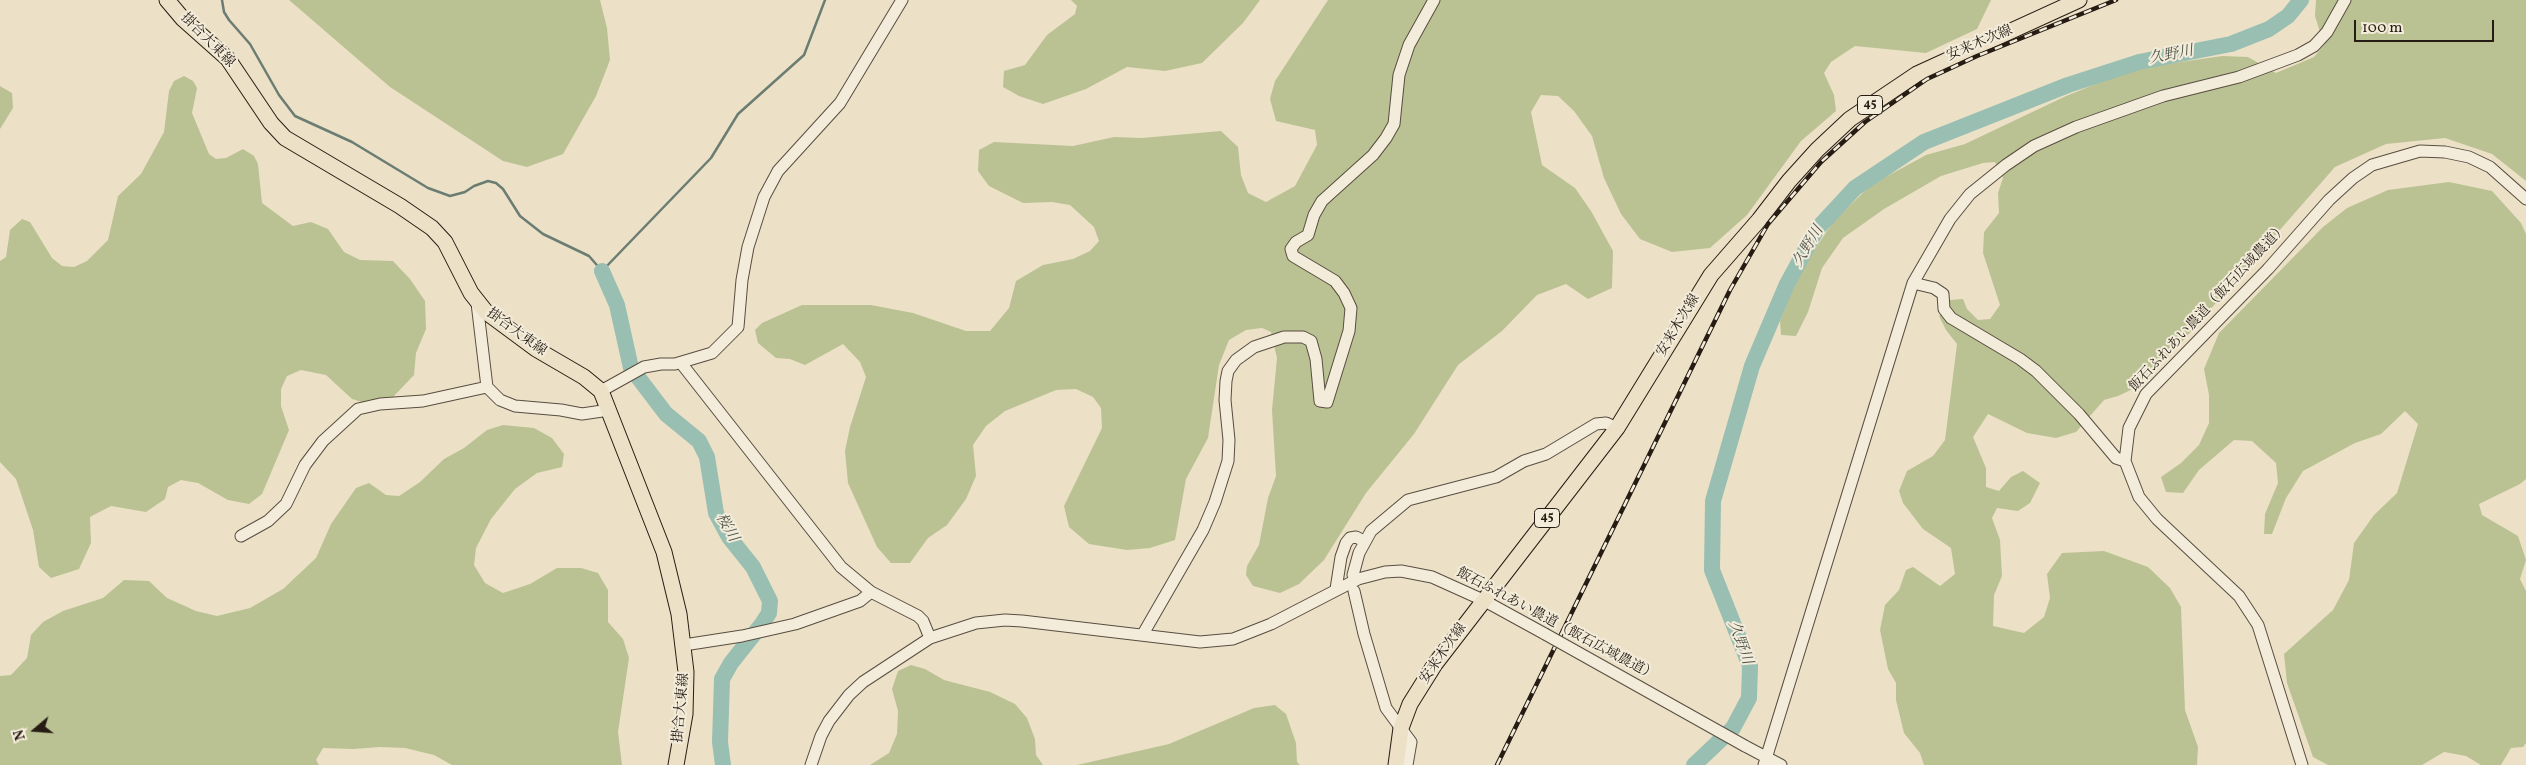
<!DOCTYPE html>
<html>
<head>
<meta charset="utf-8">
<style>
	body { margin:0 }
	#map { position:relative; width:2526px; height:765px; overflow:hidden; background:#ece1c6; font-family:Vollkorn,serif }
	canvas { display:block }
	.north { position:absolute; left:10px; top:705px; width:50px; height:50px; -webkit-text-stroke:4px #f3ecda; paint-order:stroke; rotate:252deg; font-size:14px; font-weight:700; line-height:20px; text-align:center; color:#271c13 }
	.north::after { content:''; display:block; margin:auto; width:18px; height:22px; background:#271c13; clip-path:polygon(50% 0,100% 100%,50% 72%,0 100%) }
	.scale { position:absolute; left:2354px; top:20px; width:140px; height:22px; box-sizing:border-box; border:2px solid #271c13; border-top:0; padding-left:6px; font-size:15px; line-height:18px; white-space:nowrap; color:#271c13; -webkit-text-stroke:4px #f3ecda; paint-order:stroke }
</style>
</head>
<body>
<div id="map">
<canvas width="2526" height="765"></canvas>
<div class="north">N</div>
<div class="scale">100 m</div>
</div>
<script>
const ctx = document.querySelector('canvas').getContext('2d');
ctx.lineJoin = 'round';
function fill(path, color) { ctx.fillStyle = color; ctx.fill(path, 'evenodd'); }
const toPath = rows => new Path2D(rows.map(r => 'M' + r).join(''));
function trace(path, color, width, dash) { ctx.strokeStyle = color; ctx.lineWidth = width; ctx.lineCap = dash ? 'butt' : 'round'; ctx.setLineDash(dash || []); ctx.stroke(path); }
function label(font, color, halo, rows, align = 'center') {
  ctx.font = font + ' Vollkorn,"Noto Serif JP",serif'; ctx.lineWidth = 4; ctx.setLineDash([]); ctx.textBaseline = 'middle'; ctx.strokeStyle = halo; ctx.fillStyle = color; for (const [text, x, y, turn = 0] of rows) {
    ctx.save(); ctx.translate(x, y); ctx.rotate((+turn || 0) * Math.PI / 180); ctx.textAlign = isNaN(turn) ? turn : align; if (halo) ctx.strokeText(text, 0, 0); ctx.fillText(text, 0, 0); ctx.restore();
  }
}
const green = toPath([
	[289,0,600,0,607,28,610,60,596,96,563,154,527,167,503,161,390,87],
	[1071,0,1260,0,1243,23,1202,63,1165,71,1127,67,1086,89,1043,104,1019,96,1003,87,1004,71,1025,65,1047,35,1075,14,1077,6],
	[1328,0,1991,0,1977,29,1926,53,1855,46,1831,62,1824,73,1834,95,1836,111,1801,141,1747,215,1710,248,1672,252,1640,239,1621,214,1604,178,1592,136,1574,111,1558,96,1541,95,1531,112,1542,165,1575,188,1591,211,1613,251,1612,288,1588,299,1566,284,1537,295,1502,331,1458,365,1414,434,1366,493,1324,560,1299,584,1280,593,1253,586,1246,575,1247,566,1259,545,1268,498,1276,476,1272,410,1277,358,1271,332,1262,328,1246,330,1229,340,1219,365,1208,438,1186,479,1175,540,1150,548,1127,550,1089,544,1069,527,1064,506,1102,428,1101,408,1093,397,1076,389,1056,390,1005,411,986,426,973,445,976,476,966,499,947,525,928,538,910,563,891,563,877,547,848,483,845,451,850,427,866,377,860,362,843,344,805,365,790,359,776,358,758,343,755,330,762,323,802,305,871,305,913,313,966,331,990,331,1009,308,1016,281,1043,265,1073,259,1090,251,1099,241,1094,227,1070,205,1052,202,1023,203,989,186,978,171,979,150,994,142,1073,146,1114,137,1142,138,1221,131,1238,147,1241,175,1248,193,1266,202,1295,186,1317,145,1315,130,1276,121,1270,99,1275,81],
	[2316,0,2526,0,2526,181,2492,154,2445,138,2386,144,2335,167,2180,344,2137,387,2118,396,2104,400,2076,432,2056,438,2027,433,1988,414,1973,437,1986,468,1986,487,1999,491,2011,477,2023,471,2040,483,2030,503,2018,511,1997,508,1992,518,2000,540,2002,576,1994,595,1993,626,2024,633,2044,617,2050,598,2047,574,2062,553,2104,551,2148,567,2170,588,2181,607,2185,710,2198,747,2197,765,1924,765,1920,753,1904,733,1896,700,1896,683,1888,669,1880,630,1885,605,1899,590,1906,570,1913,567,1940,586,1955,574,1951,548,1923,529,1903,503,1899,491,1907,471,1933,456,1945,440,1957,344,1946,330,1939,316,1950,300,1963,299,1967,309,1978,320,1990,319,2000,305,1983,253,1984,232,1999,213,1998,193,2003,178,1995,162,1983,163,1941,176,1884,209,1843,238,1822,268,1808,312,1796,336,1781,335,1780,321,1799,273,1833,222,1871,185,1926,155,1965,144,2066,96,2133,69,2222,56,2248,57,2276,73,2314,57,2324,45,2315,16],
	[184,76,193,81,197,88,192,113,209,154,216,159,226,158,243,149,254,156,258,164,262,203,293,226,311,222,328,229,344,252,360,260,393,261,410,279,425,301,426,329,416,353,414,375,393,397,365,403,352,399,326,375,301,370,287,376,281,389,281,406,289,430,262,494,249,504,228,500,198,483,181,480,168,487,165,499,146,512,111,506,90,517,91,543,79,569,51,578,39,567,33,530,16,479,0,462,0,261,6,257,10,230,22,219,30,222,52,258,62,266,74,267,87,261,108,240,118,196,141,174,164,132,169,91,174,81],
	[0,86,12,93,13,108,0,129],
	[2449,182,2492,191,2521,223,2526,234,2526,479,2520,484,2479,504,2482,515,2518,536,2526,560,2520,579,2526,591,2526,743,2523,747,2511,748,2501,765,2481,765,2466,756,2444,752,2422,765,2328,765,2313,757,2287,683,2284,654,2333,610,2349,580,2354,543,2374,515,2397,493,2418,424,2405,411,2381,434,2355,443,2303,471,2286,498,2272,534,2264,534,2265,514,2278,483,2276,463,2252,441,2234,440,2199,470,2183,493,2166,492,2161,477,2181,463,2199,445,2209,423,2209,395,2204,369,2219,333,2323,227,2347,208,2388,190],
	[503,425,534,428,552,438,564,454,562,467,537,473,515,489,491,519,476,548,474,565,485,583,503,593,530,584,557,568,581,568,598,573,608,590,608,622,623,639,629,658,618,732,622,765,452,765,434,755,405,748,380,747,353,749,323,748,316,760,319,765,0,765,0,676,11,675,27,658,31,635,43,622,63,611,103,598,124,580,149,581,167,598,196,611,217,616,250,608,283,589,316,558,331,524,356,488,369,483,386,495,399,496,420,482,444,459,464,448,487,430],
	[911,665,925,669,944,680,990,692,1015,704,1027,718,1035,739,1036,755,1043,765,870,765,889,753,897,734,898,711,892,689,898,671],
	[1275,705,1286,714,1296,743,1297,762,1300,765,1077,765,1169,744,1254,708]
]);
const stream = toPath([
	[222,0,224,12,229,20,250,44,279,95,295,116,352,142,428,188,450,196,465,192,474,186,488,181,496,183,503,189,520,216,543,234,589,256,602,271,711,158,738,114,804,55,825,0]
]);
const river = toPath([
	[602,271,617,305,631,368,666,414,699,441,707,457,716,513,729,537,753,567,770,601,769,613,762,624,731,663,722,679,720,742,723,765],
	[1694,765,1733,728,1749,698,1750,666,1712,570,1713,501,1752,366,1787,284,1817,229,1855,188,1924,142,2068,85,2139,62,2231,44,2269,29,2288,16,2301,0]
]);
const minor = toPath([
	[1913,283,1934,288,1943,294,1944,309,1951,318,2020,359,2036,371,2079,414,2116,458,2125,461],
	[477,303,487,387,500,400,515,406,561,410,582,414,609,410],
	[681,363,841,567,871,592,918,616,923,621,930,638],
	[601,391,644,367,661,364,675,364,712,353,738,327,742,280,748,247,764,197,778,171,840,103,902,0],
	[241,536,268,521,286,504,305,465,323,441,358,409,380,404,423,401,487,387],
	[1353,575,1359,553,1371,531,1408,500,1496,477,1524,461,1546,454,1596,424,1606,423,1617,428],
	[1336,589,1341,557,1346,543,1350,538,1356,537,1364,541],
	[1354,591,1364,634,1386,708,1411,742,1407,765],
	[1143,634,1203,530,1215,502,1228,461,1229,440,1225,400,1226,381,1228,371,1236,360,1254,347,1284,337,1303,337,1311,341,1316,359,1320,401,1327,402,1349,331,1351,308,1344,293,1335,281,1293,256,1291,249,1296,242,1308,235,1314,215,1322,201,1373,155,1386,138,1394,124,1399,75,1409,45,1434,0],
	[684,645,742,636,795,624,860,601,871,592],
	[1745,746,1781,765],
	[811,765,821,736,829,721,849,695,863,682,930,638,976,623,1005,620,1022,621,1200,642,1233,639,1271,624,1358,579,1385,572,1401,571,1432,577,1483,600,1545,634],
	[1764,765,1913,283,1950,219,1970,194,2006,165,2034,146,2076,127,2163,96,2239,77,2298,55,2314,46,2327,32,2345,0],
	[2302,765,2258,625,2239,596,2157,519,2139,497,2125,461,2129,428,2146,394,2268,269,2329,200,2353,178,2372,165,2420,151,2445,152,2469,157,2490,167,2526,199]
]);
const major = toPath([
	[167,0,183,19,228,59,271,123,285,138,400,206,432,228,445,242,471,293,486,312,536,349,584,377,601,391,664,552,679,614,686,672,685,714,676,765],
	[1396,765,1401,728,1410,704,1435,664,1617,428,1711,275,1759,220,1789,181,1817,150,1850,119,1917,74,2079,0]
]);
const rail = toPath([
	[1497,765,1730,290,1768,224,1821,162,1865,122,1927,79,1977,56,2116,0]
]);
const minorBridge = toPath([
	[1545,634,1745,746]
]);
const shields = [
	[1870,105,25],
	[1547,518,25]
];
const shieldNames = [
	["45",1870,105],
	["45",1547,518]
];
const streetNames = [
	["掛合大東線",207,41,45],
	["安来木次線",1980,44,-23],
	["飯石ふれあい農道（飯石広域農道）",2209,308,-47],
	["安来木次線",1679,326,-59],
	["掛合大東線",516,333,36],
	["飯石ふれあい農道（飯石広域農道）",1556,625,28],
	["安来木次線",1444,654,-55],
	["掛合大東線",682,708,-85]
];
const waterNames = [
	["久野川",2171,56,-11],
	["久野川",1809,247,-59],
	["桜川",726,528,60],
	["久野川",1739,643,70]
];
fill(green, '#bac293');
trace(stream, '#6b7d72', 2.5);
trace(river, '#99beb2', 16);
trace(minor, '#584d40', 13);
trace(major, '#271c13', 17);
trace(minor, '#f3ecda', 11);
trace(major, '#ece1c6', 15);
trace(rail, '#271c13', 4.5);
trace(rail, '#f3ecda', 2.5, [8]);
trace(minorBridge, '#584d40', 13, []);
trace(minorBridge, '#f3ecda', 11);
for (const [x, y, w] of shields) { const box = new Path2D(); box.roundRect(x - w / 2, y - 9.5, w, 19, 4); ctx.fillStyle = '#f3ecda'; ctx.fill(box); trace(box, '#271c13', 1); }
label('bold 12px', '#271c13', null, shieldNames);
label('14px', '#271c13', '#f3ecda', streetNames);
label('italic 15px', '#4f554b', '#f3ecda', waterNames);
</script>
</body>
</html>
